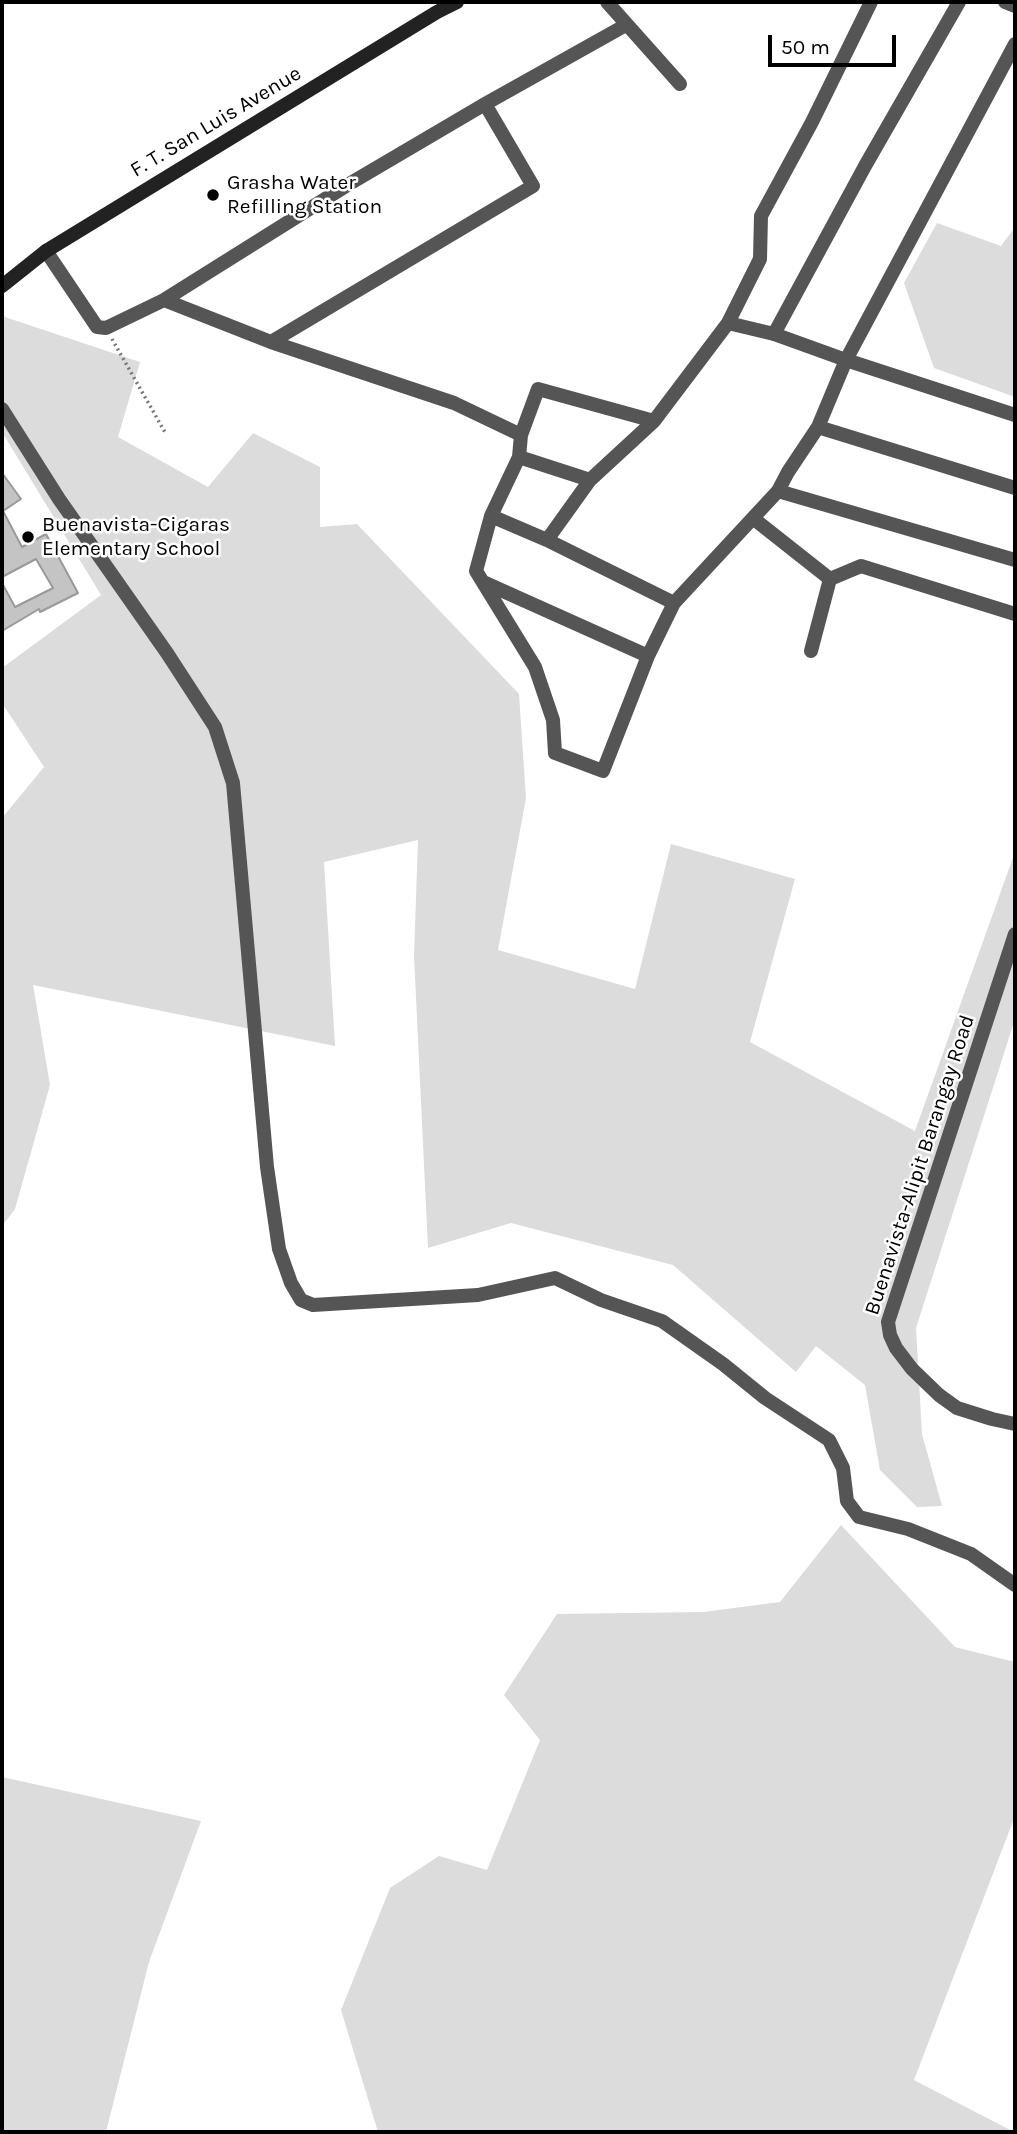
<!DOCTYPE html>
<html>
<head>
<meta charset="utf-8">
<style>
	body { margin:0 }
	#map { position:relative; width:1017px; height:2134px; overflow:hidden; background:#fff; font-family:Karla,sans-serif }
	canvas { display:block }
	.frame { position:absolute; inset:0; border:4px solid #000; pointer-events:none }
	.scale { position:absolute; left:768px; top:35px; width:128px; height:32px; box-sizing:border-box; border:4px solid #000; border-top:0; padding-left:9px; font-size:21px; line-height:24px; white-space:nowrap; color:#000; -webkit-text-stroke:5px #fff; paint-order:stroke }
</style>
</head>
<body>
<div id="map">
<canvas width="1017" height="2134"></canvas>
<div class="frame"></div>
<div class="scale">50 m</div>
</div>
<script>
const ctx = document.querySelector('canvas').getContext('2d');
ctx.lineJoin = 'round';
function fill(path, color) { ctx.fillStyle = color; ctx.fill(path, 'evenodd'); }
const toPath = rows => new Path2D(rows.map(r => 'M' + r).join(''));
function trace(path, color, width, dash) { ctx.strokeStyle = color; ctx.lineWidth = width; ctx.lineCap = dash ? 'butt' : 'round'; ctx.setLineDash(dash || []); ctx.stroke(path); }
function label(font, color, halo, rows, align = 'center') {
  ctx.font = font + ' Karla,sans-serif'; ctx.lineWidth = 5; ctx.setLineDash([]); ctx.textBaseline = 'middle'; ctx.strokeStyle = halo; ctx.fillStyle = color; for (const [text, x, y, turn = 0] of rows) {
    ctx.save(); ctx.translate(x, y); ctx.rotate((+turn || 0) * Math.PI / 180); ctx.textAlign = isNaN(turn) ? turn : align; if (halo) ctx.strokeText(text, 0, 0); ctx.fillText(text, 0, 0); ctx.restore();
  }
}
const green = toPath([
	[937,223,1001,246,1015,227,1015,397,934,368,904,283],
	[2,316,140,362,118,437,208,487,253,433,320,467,320,527,357,524,519,694,526,798,498,950,635,989,671,844,795,879,750,1042,915,1131,1015,852,1015,1019,916,1328,922,1434,942,1506,917,1507,880,1470,865,1385,816,1346,796,1372,673,1265,511,1223,428,1248,414,956,418,840,324,862,335,1046,33,985,50,1085,15,1209,2,1226,2,818,44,767,2,703,2,668,101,595,2,432],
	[841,1525,955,1647,1015,1662,1015,1816,914,2080,1014,2132,378,2132,341,2010,390,1888,439,1856,487,1870,540,1740,504,1695,557,1614,703,1612,780,1602],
	[2,1777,201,1821,149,1962,106,2132,2,2132]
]);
const building = toPath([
	[2,473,21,499,3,511,22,547,46,534,78,593,40,612,39,609,2,631,2,583,15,607,53,588,36,559,2,577,2,473]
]);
const path = toPath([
	[112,339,166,434]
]);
const street = toPath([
	[607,2,680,84],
	[1005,2,1015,6],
	[46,251,97,327,106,328,164,300,349,184,485,104,626,25],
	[164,300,271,342,454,403,521,435,538,389,654,421],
	[728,323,760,259,761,216,812,122,871,2],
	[774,334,865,166,959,2],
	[271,342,533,186,485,104],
	[2,409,59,499,167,653,215,727,233,783,267,1167,279,1249,291,1283,301,1300,313,1305,478,1295,555,1278,601,1300,662,1321,723,1364,765,1398,829,1440,843,1468,847,1501,859,1517,908,1529,971,1554,1015,1585],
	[818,427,1015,488],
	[521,435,519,457,590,480],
	[519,457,491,516,476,571,535,667,553,720,555,753,603,771,648,656,674,603,778,491,788,472,818,427,846,360,1015,44],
	[778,491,1015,560],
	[491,516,547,540,674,603],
	[754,519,830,579,811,651],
	[547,540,590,480,654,421,728,323,774,334,846,360,1015,415],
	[830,579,861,566,1015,614],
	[483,582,648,656],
	[1015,934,888,1322,890,1335,896,1348,912,1369,939,1395,957,1408,992,1419,1015,1424]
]);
const secondary = toPath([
	[2,286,46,251,437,12,457,2]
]);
const markers = [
	[213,195,7,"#000"],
	[28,537,7,"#000"]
];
const streetNames = [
	["F. T. San Luis Avenue",216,122,-31],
	["Buenavista-Alipit Barangay Road",920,1165,-72]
];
const poiNames = [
	["Grasha Water",227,183],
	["Refilling Station",227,207],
	["Buenavista-Cigaras",42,525],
	["Elementary School",42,549]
];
fill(green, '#dcdcdc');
fill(building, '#c4c4c4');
trace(building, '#999', 2);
trace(path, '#777', 3.5, [2, 3.5]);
trace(street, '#555', 14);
trace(secondary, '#222', 14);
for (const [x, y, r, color] of markers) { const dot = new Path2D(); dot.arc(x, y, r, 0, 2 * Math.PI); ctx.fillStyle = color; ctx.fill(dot); trace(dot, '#fff', 2.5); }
label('21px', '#000', '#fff', streetNames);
label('21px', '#000', '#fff', poiNames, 'left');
</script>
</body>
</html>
